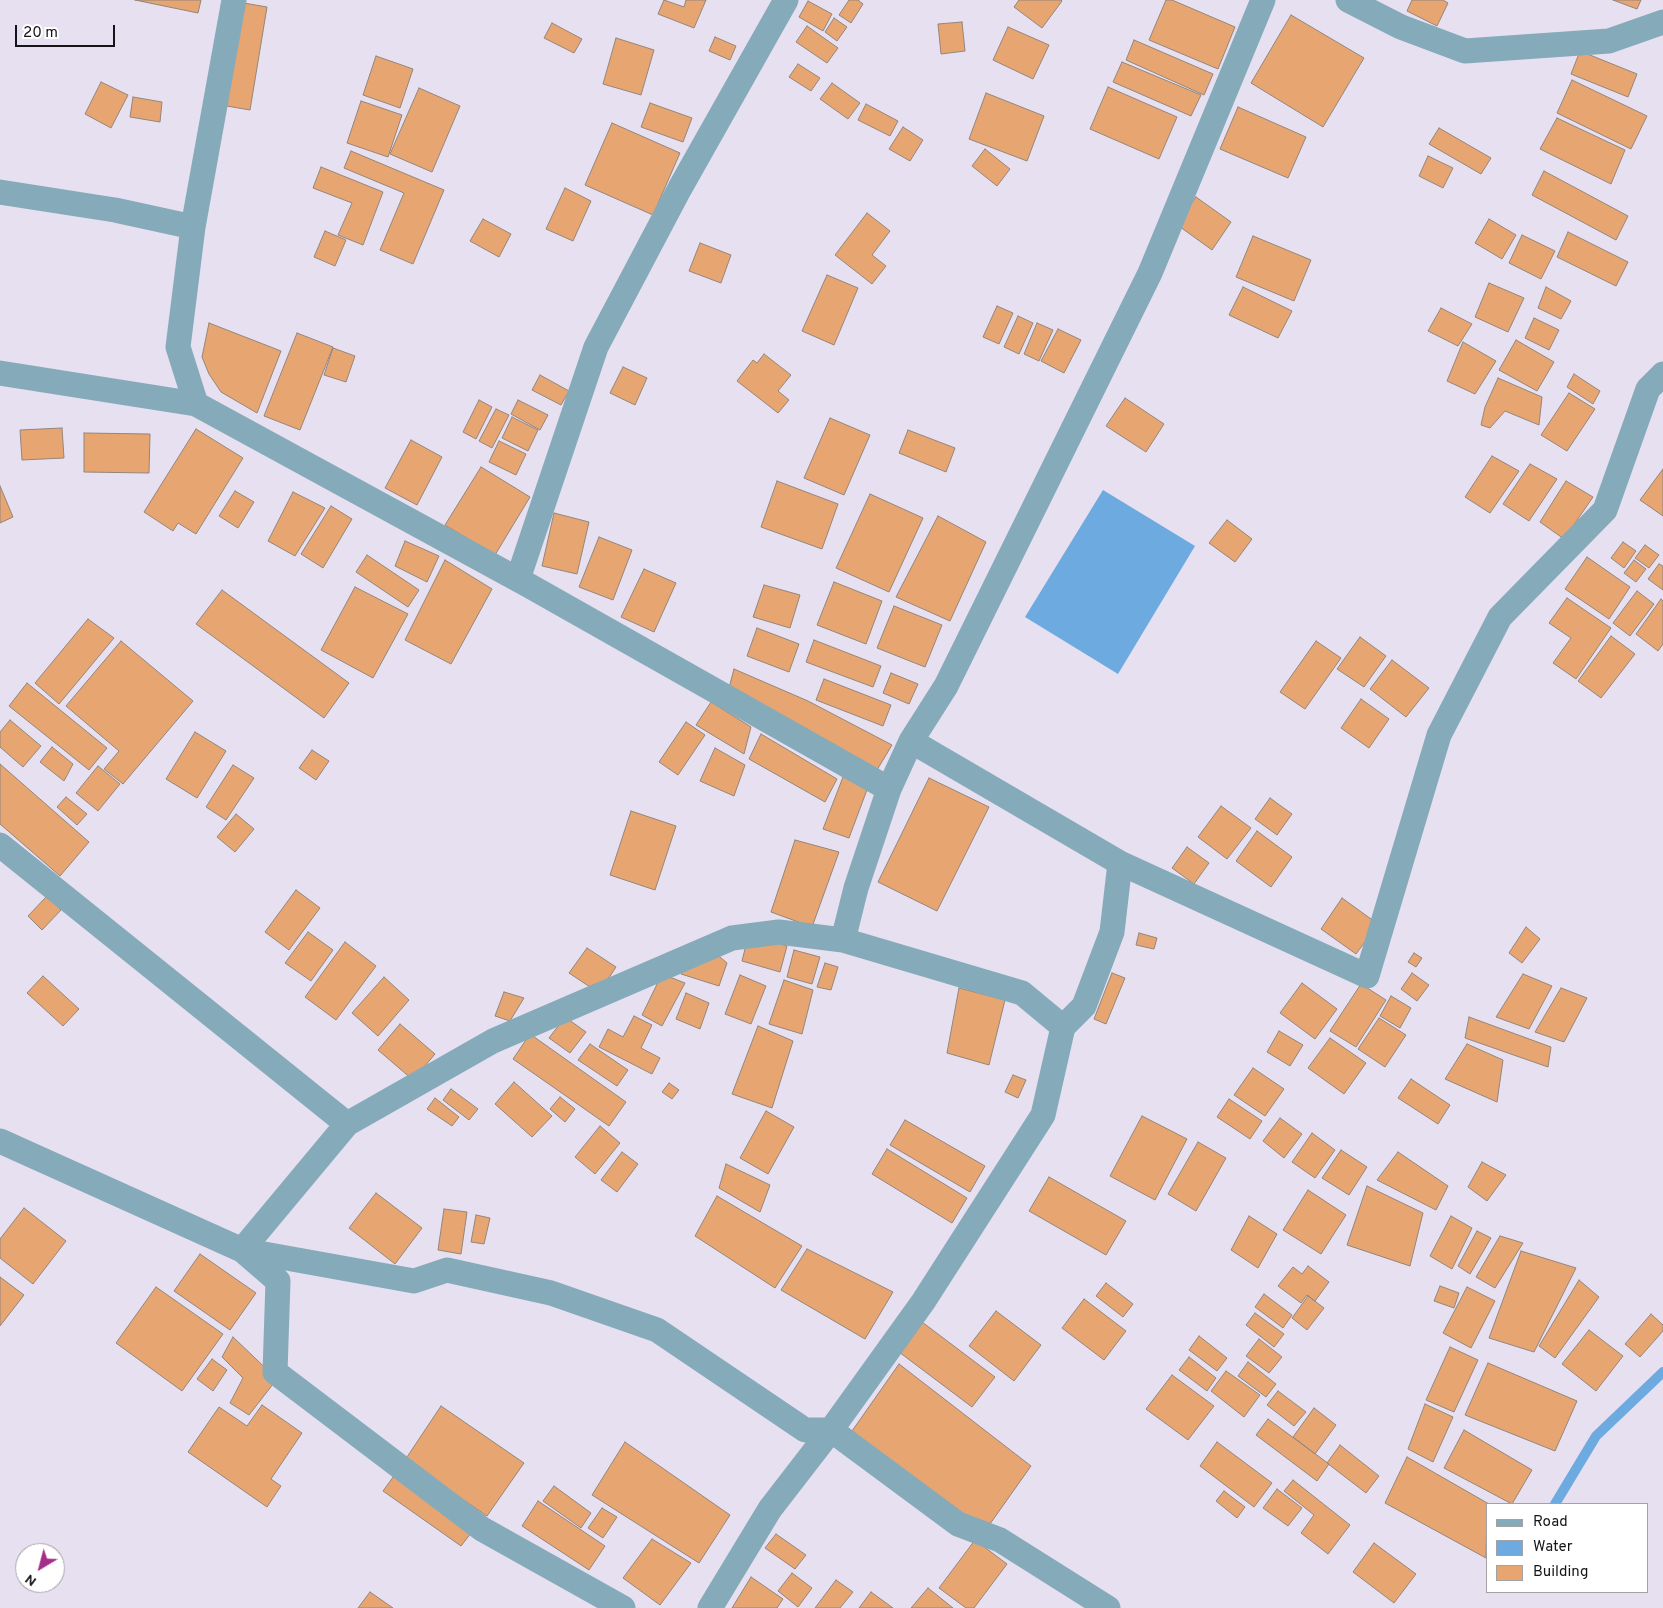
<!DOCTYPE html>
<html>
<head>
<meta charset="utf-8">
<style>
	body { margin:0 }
	#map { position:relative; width:1663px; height:1608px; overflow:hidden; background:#e7e0f0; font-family:Overpass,sans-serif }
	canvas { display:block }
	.legend { position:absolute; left:1486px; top:1503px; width:162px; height:90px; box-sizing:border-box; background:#fff; border:1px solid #a2a1a3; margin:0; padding:6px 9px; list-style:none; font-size:15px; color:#161419 }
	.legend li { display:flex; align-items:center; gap:10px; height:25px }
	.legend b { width:25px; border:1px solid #a2a1a3 }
	.north { position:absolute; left:15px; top:1543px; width:50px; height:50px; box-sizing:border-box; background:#fff; border:1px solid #a2a1a3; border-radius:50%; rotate:217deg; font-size:14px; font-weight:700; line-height:20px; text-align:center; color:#161419 }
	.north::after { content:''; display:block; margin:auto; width:18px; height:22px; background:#a52f88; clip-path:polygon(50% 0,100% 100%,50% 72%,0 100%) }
	.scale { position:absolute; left:15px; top:25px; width:100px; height:22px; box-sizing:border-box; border:2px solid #161419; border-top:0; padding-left:6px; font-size:15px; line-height:18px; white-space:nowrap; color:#161419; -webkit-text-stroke:4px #fff; paint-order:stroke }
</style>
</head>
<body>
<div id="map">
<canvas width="1663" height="1608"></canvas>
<ul class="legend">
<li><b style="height:6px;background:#85abba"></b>Road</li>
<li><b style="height:14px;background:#6caae0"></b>Water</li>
<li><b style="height:14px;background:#e7a572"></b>Building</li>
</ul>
<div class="north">N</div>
<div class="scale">20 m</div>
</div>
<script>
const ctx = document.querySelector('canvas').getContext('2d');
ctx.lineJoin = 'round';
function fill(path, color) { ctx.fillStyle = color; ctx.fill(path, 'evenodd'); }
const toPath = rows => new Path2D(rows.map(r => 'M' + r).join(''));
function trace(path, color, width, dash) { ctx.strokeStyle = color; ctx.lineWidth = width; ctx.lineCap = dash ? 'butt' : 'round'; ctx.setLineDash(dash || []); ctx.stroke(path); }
const water = toPath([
	[1103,490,1195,546,1118,674,1025,617]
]);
const stream = toPath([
	[1555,1504,1596,1436,1663,1372]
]);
const building = toPath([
	[135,0,201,0,198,13,135,0],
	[664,0,684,7,686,0,706,0,694,28,658,14,664,0],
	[849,0,858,0,863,4,851,23,839,15,849,0],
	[1019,0,1061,0,1062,1,1042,28,1014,7,1019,0],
	[1166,0,1172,0,1235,27,1218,69,1149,40,1166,0],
	[1412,0,1443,0,1448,3,1437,26,1407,11,1412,0],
	[1613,0,1641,0,1637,9,1613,0],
	[808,1,832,14,823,31,799,17,808,1],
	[238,2,267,7,250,110,221,105,238,2],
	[1291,15,1364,58,1323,127,1251,83,1291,15],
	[834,18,847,27,837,41,825,32,834,18],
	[962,22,965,51,941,54,938,24,962,22],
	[552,23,582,39,574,53,544,38,552,23],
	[807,26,838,48,827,63,796,42,807,26],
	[1008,27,1049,45,1033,79,993,60,1008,27],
	[715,37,736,46,730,60,709,51,715,37],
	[616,38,654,50,641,95,603,84,616,38],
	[1134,40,1213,74,1204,95,1126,60,1134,40],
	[1580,51,1637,74,1628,97,1571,74,1580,51],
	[376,56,413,69,400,108,363,95,376,56],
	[1122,62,1201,95,1191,116,1113,82,1122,62],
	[798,64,820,78,811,91,789,77,798,64],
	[1572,80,1647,116,1631,149,1557,113,1572,80],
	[101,82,128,95,111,128,85,114,101,82],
	[832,83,860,103,848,119,820,99,832,83],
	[1108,87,1177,117,1159,159,1090,129,1108,87],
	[419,88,460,106,432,172,390,154,419,88],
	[986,93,1044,116,1027,161,969,139,986,93],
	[133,97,162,102,160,122,130,117,133,97],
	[361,101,402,115,388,157,347,143,361,101],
	[650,103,692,118,683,142,641,127,650,103],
	[866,104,898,121,890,136,858,120,866,104],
	[1238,107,1306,137,1288,178,1220,149,1238,107],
	[1557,118,1625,150,1611,184,1540,149,1557,118],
	[612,123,680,153,653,215,585,185,612,123],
	[903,127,923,140,910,161,889,149,903,127],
	[1439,128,1491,158,1481,174,1429,144,1439,128],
	[985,149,1010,169,997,186,972,166,985,149],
	[351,151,444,190,413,264,380,250,404,193,344,168,351,151],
	[1428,156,1453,168,1443,188,1419,176,1428,156],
	[321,167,383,192,363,245,338,235,352,203,313,188,321,167],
	[1544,171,1628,216,1616,240,1532,195,1544,171],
	[565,188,591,201,573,241,546,229,565,188],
	[1196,197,1231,222,1212,250,1176,224,1196,197],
	[867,213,890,231,872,255,886,266,872,284,835,255,867,213],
	[483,219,511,234,499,257,470,241,483,219],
	[1489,219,1516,235,1502,259,1475,243,1489,219],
	[325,231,346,240,335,266,314,257,325,231],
	[1568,232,1628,262,1616,286,1557,257,1568,232],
	[1522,235,1555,251,1541,279,1509,263,1522,235],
	[1253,236,1311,260,1294,301,1236,277,1253,236],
	[700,243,731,255,721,283,689,271,700,243],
	[827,275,858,288,834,345,802,331,827,275],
	[1489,283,1524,298,1508,332,1475,317,1489,283],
	[1243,287,1292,311,1278,338,1229,315,1243,287],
	[1546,287,1571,301,1561,319,1538,308,1546,287],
	[997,306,1013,313,999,344,983,337,997,306],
	[1441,308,1472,324,1458,346,1428,331,1441,308],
	[1018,316,1033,323,1019,354,1004,347,1018,316],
	[1534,318,1559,330,1549,350,1525,338,1534,318],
	[209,323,281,351,257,413,221,392,209,374,202,357,209,323],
	[1037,323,1053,330,1039,361,1024,354,1037,323],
	[1058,329,1081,340,1064,373,1041,361,1058,329],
	[297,333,333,347,300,430,264,416,297,333],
	[1516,340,1554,362,1537,391,1499,370,1516,340],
	[1463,342,1496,361,1475,394,1447,381,1463,342],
	[333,348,355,356,346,382,324,375,333,348],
	[764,354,791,375,778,391,789,400,778,413,737,381,753,360,757,363,764,354],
	[623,367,647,378,635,405,610,393,623,367],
	[1574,374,1600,391,1593,404,1567,387,1574,374],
	[540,375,569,391,561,405,532,390,540,375],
	[1498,378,1542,397,1539,425,1505,411,1490,428,1481,425,1485,407,1498,378],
	[1569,393,1595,409,1567,451,1541,435,1569,393],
	[1125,398,1164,424,1146,452,1106,426,1125,398],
	[479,400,492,407,476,439,463,432,479,400],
	[518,400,548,415,540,430,511,414,518,400],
	[496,409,509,415,492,448,479,441,496,409],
	[512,417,538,430,528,451,502,438,512,417],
	[830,418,870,435,844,495,804,478,830,418],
	[62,428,64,458,22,460,20,430,62,428],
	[196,429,243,458,196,534,178,523,173,531,144,512,196,429],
	[908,430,955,448,946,472,899,453,908,430],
	[84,433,150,434,149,473,84,472,84,433],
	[411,440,442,457,417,505,385,488,411,440],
	[499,441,526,454,516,475,489,462,499,441],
	[1492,456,1519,471,1490,513,1465,497,1492,456],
	[1530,464,1557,479,1529,521,1503,504,1530,464],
	[481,467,530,497,495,555,445,525,481,467],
	[1663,469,1663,516,1640,500,1663,469],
	[777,481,838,504,822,549,761,527,777,481],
	[1566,481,1593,497,1564,539,1540,522,1566,481],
	[0,486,13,517,0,523,0,486],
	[235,491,254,502,238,528,219,516,235,491],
	[293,492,325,508,295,556,268,541,293,492],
	[870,494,923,518,889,592,836,568,870,494],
	[331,506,352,519,323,568,301,554,331,506],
	[554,513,589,522,577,574,542,566,554,513],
	[938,516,986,542,950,621,896,597,938,516],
	[1227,520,1252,539,1235,562,1209,543,1227,520],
	[599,537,632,550,613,600,579,587,599,537],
	[405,541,439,556,427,582,395,566,405,541],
	[1623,542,1636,551,1624,568,1611,558,1623,542],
	[1645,545,1659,555,1649,568,1635,558,1645,545],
	[367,555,419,590,408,607,356,572,367,555],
	[1587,557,1630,587,1609,619,1565,589,1587,557],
	[445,560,492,589,451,664,405,640,445,560],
	[1634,560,1646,569,1636,582,1624,573,1634,560],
	[1659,564,1663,566,1663,590,1648,579,1659,564],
	[644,569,676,583,654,632,621,617,644,569],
	[834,582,882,601,866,644,817,625,834,582],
	[764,585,800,595,790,628,753,617,764,585],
	[355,587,408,614,373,678,321,650,355,587],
	[222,590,349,683,324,718,196,624,222,590],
	[1637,591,1654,604,1630,636,1613,623,1637,591],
	[1567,598,1611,628,1576,679,1553,663,1571,638,1549,623,1567,598],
	[1661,599,1663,601,1663,644,1658,651,1636,634,1661,599],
	[894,606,942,625,925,667,877,648,894,606],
	[88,619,114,638,59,704,35,683,88,619],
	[757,628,799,644,789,672,747,656,757,628],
	[1611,636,1635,654,1601,698,1578,681,1611,636],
	[1360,637,1386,656,1364,687,1337,669,1360,637],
	[814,640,881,666,873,687,806,662,814,640],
	[121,641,193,701,123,784,104,769,119,751,66,706,121,641],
	[1316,641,1341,658,1305,709,1280,692,1316,641],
	[1392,660,1429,688,1406,717,1370,689,1392,660],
	[734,669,808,701,892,745,877,770,729,688,734,669],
	[891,673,918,684,909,704,883,693,891,673],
	[824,679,891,705,883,726,816,700,824,679],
	[27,683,107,748,89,770,9,706,27,683],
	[1361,699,1389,719,1369,748,1341,728,1361,699],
	[711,702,751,727,744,754,696,725,711,702],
	[10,720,41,746,23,767,0,747,0,732,10,720],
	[686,722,705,735,678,775,659,762,686,722],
	[195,732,226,751,197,798,166,779,195,732],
	[761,734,837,779,825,802,749,759,761,734],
	[52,747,73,764,64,781,40,762,52,747],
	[715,748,745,765,734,796,700,781,715,748],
	[312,750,329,761,316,780,299,768,312,750],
	[0,764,89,842,60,876,0,824,0,764],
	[233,765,254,778,226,820,206,807,233,765],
	[98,766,120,784,98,811,76,793,98,766],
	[843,777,868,787,849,838,823,829,843,777],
	[929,778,989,807,937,911,878,882,929,778],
	[66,797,87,814,77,825,57,807,66,797],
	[1270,798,1292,814,1277,835,1255,819,1270,798],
	[1221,806,1251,828,1227,859,1198,837,1221,806],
	[631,811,676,826,655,890,610,875,631,811],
	[236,814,254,829,235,852,217,837,236,814],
	[1257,831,1292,857,1271,887,1236,861,1257,831],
	[795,840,839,852,812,927,771,912,795,840],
	[1187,847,1209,863,1194,884,1172,868,1187,847],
	[296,890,320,908,289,950,265,932,296,890],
	[47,896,61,910,42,930,28,916,47,896],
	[1342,898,1378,924,1356,954,1321,929,1342,898],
	[1526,927,1540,939,1522,963,1509,953,1526,927],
	[308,932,333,950,311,981,285,963,308,932],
	[1139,933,1157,938,1154,949,1136,945,1139,933],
	[770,941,787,946,780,972,742,961,746,945,770,941],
	[345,942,376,966,336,1020,305,997,345,942],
	[587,948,616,967,599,993,569,973,587,948],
	[794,950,820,957,812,984,787,977,794,950],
	[713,951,727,963,719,986,681,974,688,964,713,951],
	[1414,953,1422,958,1416,967,1408,962,1414,953],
	[825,963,838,967,831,990,817,987,825,963],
	[1112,973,1125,978,1106,1024,1094,1019,1112,973],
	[1412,973,1429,985,1417,1001,1401,989,1412,973],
	[662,974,685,983,662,1026,642,1015,662,974],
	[1523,974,1552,986,1529,1029,1496,1017,1523,974],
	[740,975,766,986,751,1024,725,1014,740,975],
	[43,976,79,1009,63,1026,27,993,43,976],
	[384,977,409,1000,378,1036,352,1013,384,977],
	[784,980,813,990,802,1034,769,1024,784,980],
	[1302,983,1337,1009,1315,1039,1280,1013,1302,983],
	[1361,984,1386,1000,1356,1047,1330,1031,1361,984],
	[959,988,1005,1000,989,1065,947,1053,959,988],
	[1561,988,1587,998,1564,1042,1535,1032,1561,988],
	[504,992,524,998,510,1021,495,1016,504,992],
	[686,993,709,1003,700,1029,676,1019,686,993],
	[1391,996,1411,1008,1400,1028,1380,1016,1391,996],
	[634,1016,652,1025,641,1048,660,1058,652,1074,599,1047,608,1029,623,1037,634,1016],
	[565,1017,586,1032,570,1053,549,1038,565,1017],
	[1469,1017,1551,1047,1548,1067,1465,1038,1469,1017],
	[1379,1018,1406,1035,1385,1067,1358,1049,1379,1018],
	[400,1024,435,1054,413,1080,378,1050,400,1024],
	[758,1026,793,1041,772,1108,732,1094,758,1026],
	[1279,1031,1303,1045,1290,1066,1267,1052,1279,1031],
	[530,1034,626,1102,609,1126,513,1059,530,1034],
	[1330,1038,1366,1063,1344,1094,1308,1068,1330,1038],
	[590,1044,628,1070,617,1086,578,1060,590,1044],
	[1467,1044,1503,1060,1497,1102,1445,1079,1467,1044],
	[1253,1068,1284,1089,1265,1116,1234,1095,1253,1068],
	[1013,1075,1026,1080,1018,1098,1005,1092,1013,1075],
	[1411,1079,1450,1105,1438,1124,1398,1098,1411,1079],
	[514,1082,552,1116,532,1137,495,1104,514,1082],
	[669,1083,679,1090,672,1099,662,1092,669,1083],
	[451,1089,478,1109,469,1120,443,1100,451,1089],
	[560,1097,575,1109,565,1122,550,1109,560,1097],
	[435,1098,459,1117,452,1126,427,1109,435,1098],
	[1229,1099,1262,1121,1250,1139,1217,1117,1229,1099],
	[766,1111,794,1127,768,1174,740,1158,766,1111],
	[1142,1116,1187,1139,1155,1200,1110,1176,1142,1116],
	[1280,1118,1302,1134,1284,1158,1263,1141,1280,1118],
	[905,1120,985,1166,970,1192,890,1145,905,1120],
	[600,1126,620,1143,595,1174,575,1157,600,1126],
	[1312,1133,1335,1150,1315,1178,1292,1162,1312,1133],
	[1198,1142,1226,1158,1196,1211,1168,1194,1198,1142],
	[887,1149,967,1198,952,1223,872,1174,887,1149],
	[1341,1150,1367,1167,1349,1195,1322,1178,1341,1150],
	[622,1152,638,1164,617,1192,601,1180,622,1152],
	[1398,1152,1448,1186,1436,1210,1377,1180,1398,1152],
	[1482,1162,1506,1175,1487,1201,1468,1187,1482,1162],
	[726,1164,770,1185,760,1212,719,1188,726,1164],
	[1049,1177,1126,1221,1106,1255,1029,1211,1049,1177],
	[1367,1186,1423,1213,1410,1266,1347,1245,1367,1186],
	[1308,1190,1346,1215,1321,1254,1283,1230,1308,1190],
	[376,1193,422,1228,395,1264,349,1228,376,1193],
	[717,1196,802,1246,775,1288,695,1236,717,1196],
	[24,1208,66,1241,33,1284,0,1258,0,1239,24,1208],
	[444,1209,467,1212,461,1254,438,1250,444,1209],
	[476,1215,490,1218,484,1244,471,1242,476,1215],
	[1249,1216,1277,1234,1258,1268,1231,1250,1249,1216],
	[1451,1216,1472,1228,1452,1269,1430,1256,1451,1216],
	[1477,1231,1491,1238,1470,1274,1458,1266,1477,1231],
	[1500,1236,1523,1243,1495,1288,1476,1277,1500,1236],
	[807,1249,893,1292,865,1339,781,1290,807,1249],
	[1521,1251,1576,1268,1534,1352,1489,1338,1521,1251],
	[200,1254,256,1293,230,1330,174,1291,200,1254],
	[1308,1266,1329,1282,1315,1301,1307,1295,1301,1303,1278,1286,1293,1267,1302,1274,1308,1266],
	[0,1277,24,1295,0,1326,0,1277],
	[1579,1280,1599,1297,1555,1358,1539,1346,1579,1280],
	[1106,1283,1133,1304,1123,1317,1096,1296,1106,1283],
	[1440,1286,1459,1293,1454,1308,1434,1301,1440,1286],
	[156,1287,223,1334,182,1391,116,1343,156,1287],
	[1467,1287,1495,1301,1471,1348,1443,1333,1467,1287],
	[1264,1294,1292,1315,1283,1328,1255,1307,1264,1294],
	[1308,1296,1324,1308,1307,1330,1292,1318,1308,1296],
	[1084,1299,1126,1331,1104,1360,1062,1328,1084,1299],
	[996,1311,1041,1345,1014,1381,969,1346,996,1311],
	[1255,1313,1284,1334,1274,1347,1246,1325,1255,1313],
	[1651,1314,1663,1325,1663,1331,1640,1357,1625,1344,1651,1314],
	[922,1322,995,1377,972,1407,899,1352,922,1322],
	[1589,1330,1623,1356,1596,1391,1562,1364,1589,1330],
	[1199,1336,1227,1358,1217,1371,1189,1350,1199,1336],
	[233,1337,277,1379,249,1415,230,1403,243,1378,222,1357,233,1337],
	[1259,1339,1282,1357,1269,1373,1246,1356,1259,1339],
	[1450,1347,1478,1360,1454,1412,1426,1400,1450,1347],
	[1189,1357,1216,1378,1207,1391,1179,1370,1189,1357],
	[212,1359,227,1370,213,1391,197,1379,212,1359],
	[1248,1362,1276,1384,1266,1397,1238,1376,1248,1362],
	[1488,1363,1577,1401,1555,1451,1465,1415,1488,1363],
	[899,1364,1031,1466,985,1531,852,1431,899,1364],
	[1226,1371,1260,1395,1244,1417,1211,1391,1226,1371],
	[1172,1375,1214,1406,1188,1440,1146,1409,1172,1375],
	[1278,1391,1306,1412,1294,1426,1267,1405,1278,1391],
	[1425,1404,1453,1417,1433,1462,1408,1449,1425,1404],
	[262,1405,302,1433,271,1479,281,1486,267,1507,188,1452,219,1407,247,1426,262,1405],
	[441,1406,524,1463,487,1516,405,1460,441,1406],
	[1314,1408,1336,1425,1315,1454,1293,1437,1314,1408],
	[1268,1419,1329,1464,1317,1481,1256,1435,1268,1419],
	[1464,1430,1532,1470,1512,1504,1444,1468,1464,1430],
	[625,1442,730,1515,699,1563,592,1495,625,1442],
	[1217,1442,1272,1483,1254,1507,1200,1466,1217,1442],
	[1340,1445,1379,1476,1366,1493,1327,1463,1340,1445],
	[1407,1457,1489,1504,1487,1504,1486,1558,1385,1503,1407,1457],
	[396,1473,475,1528,461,1546,383,1491,396,1473],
	[1293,1480,1350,1525,1328,1554,1301,1533,1314,1515,1284,1491,1293,1480],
	[554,1486,591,1513,581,1528,543,1501,554,1486],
	[1277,1489,1302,1508,1288,1526,1263,1508,1277,1489],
	[1224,1491,1245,1507,1237,1518,1216,1501,1224,1491],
	[538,1501,605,1546,589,1570,522,1526,538,1501],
	[602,1508,617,1517,603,1538,588,1528,602,1508],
	[776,1534,806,1555,795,1569,765,1548,776,1534],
	[652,1539,691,1563,660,1605,623,1578,652,1539],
	[975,1540,1007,1564,974,1608,966,1608,939,1588,975,1540],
	[1374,1543,1416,1574,1394,1603,1353,1572,1374,1543],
	[792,1573,812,1588,798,1607,778,1591,792,1573],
	[751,1577,783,1599,777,1608,732,1608,751,1577],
	[836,1580,853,1592,840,1608,815,1608,836,1580],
	[928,1588,953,1608,911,1608,928,1588],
	[370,1592,393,1608,358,1608,370,1592],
	[871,1592,893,1608,859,1608,871,1592]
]);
const minor = toPath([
	[234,0,193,227,178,347,196,404,528,585,889,789],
	[1348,0,1401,27,1465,51,1609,41,1663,22],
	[0,192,115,210,193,227],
	[0,373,196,404],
	[518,579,596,347,680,188,786,0],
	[911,741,1120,863],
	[0,845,347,1124],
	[1063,1027,1084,1006,1112,932,1120,863,1367,976,1439,735,1500,617,1605,510,1648,389,1663,374],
	[0,1141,242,1250,414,1281,447,1270,551,1293,657,1330,805,1430,831,1430,958,1524,1000,1540,1108,1608],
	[242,1250,347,1124,493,1041,732,938,779,932,843,940],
	[242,1250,278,1281,275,1372,482,1529,623,1608],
	[710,1608,770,1509,831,1430,923,1302,1043,1115,1063,1027,1022,993,843,940,856,888,889,789,911,741,946,686,1150,273,1263,0]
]);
fill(water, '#6caae0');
trace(stream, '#6caae0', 10);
fill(building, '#e7a572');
trace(building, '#93857b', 1);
trace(minor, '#85abba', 25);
</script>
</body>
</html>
